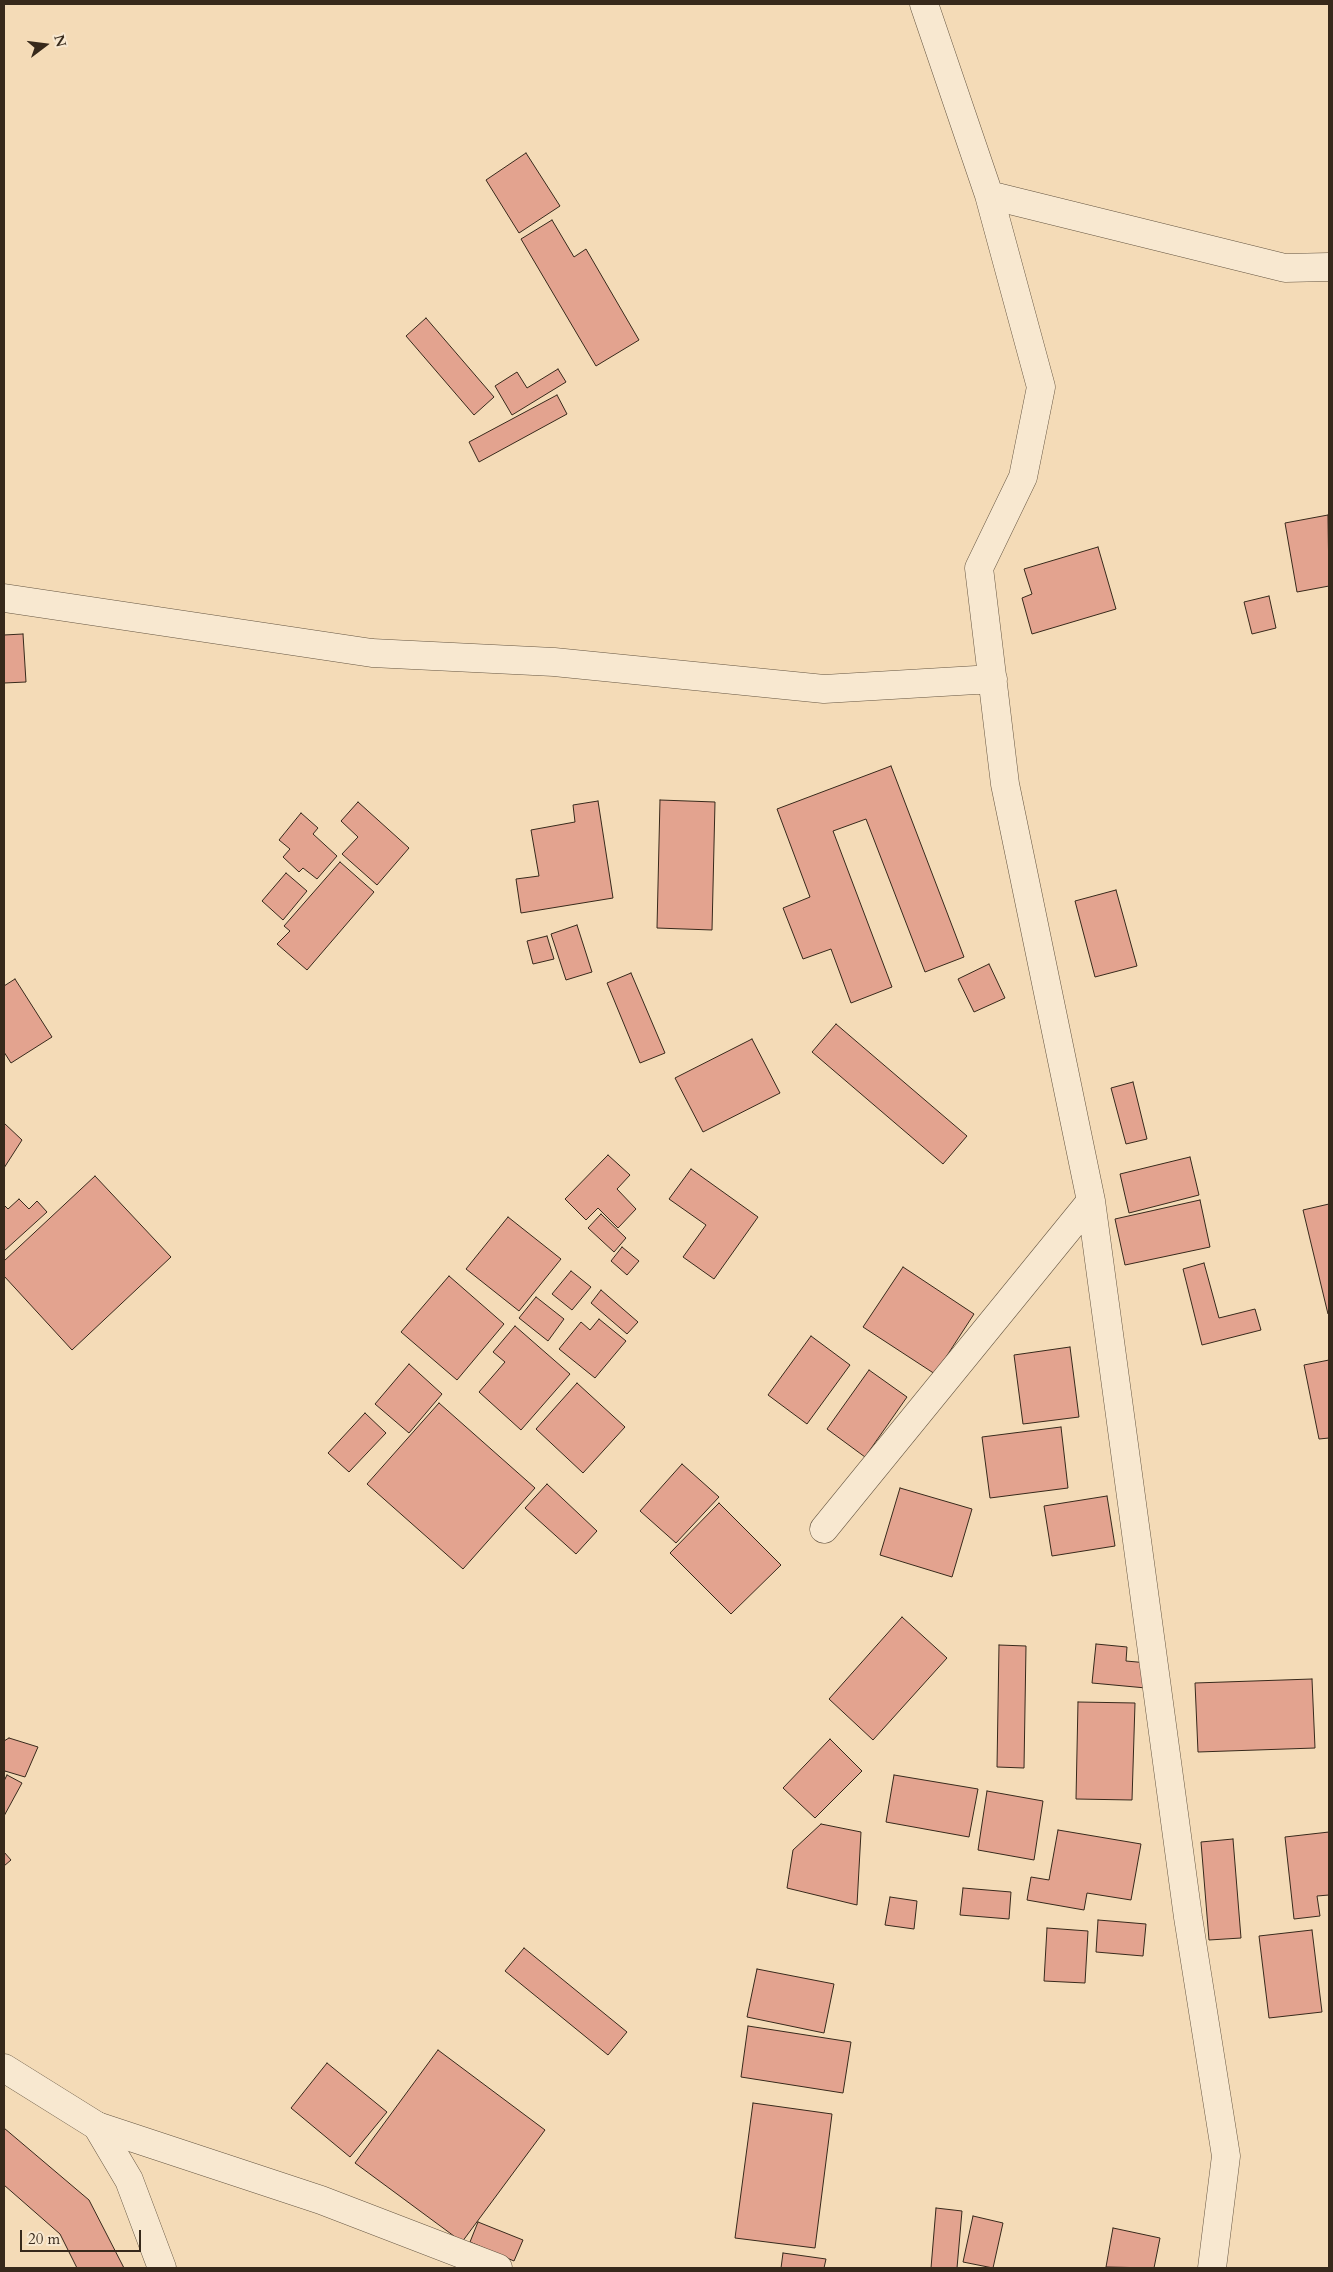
<!DOCTYPE html>
<html>
<head>
<meta charset="utf-8">
<style>
	body { margin:0 }
	#map { position:relative; width:1333px; height:2272px; overflow:hidden; background:#f4dbb7; font-family:Cardo,serif }
	canvas { display:block }
	.frame { position:absolute; inset:0; border:5px solid #37291b; pointer-events:none }
	.north { position:absolute; left:20px; top:20px; width:50px; height:50px; -webkit-text-stroke:4px #f8e8d0; paint-order:stroke; rotate:75deg; font-size:14px; font-weight:700; line-height:20px; text-align:center; color:#37291b }
	.north::after { content:''; display:block; margin:auto; width:18px; height:22px; background:#37291b; clip-path:polygon(50% 0,100% 100%,50% 72%,0 100%) }
	.scale { position:absolute; left:20px; top:2230px; width:121px; height:22px; box-sizing:border-box; border:2px solid #37291b; border-top:0; padding-left:6px; font-size:15px; line-height:18px; white-space:nowrap; color:#37291b; -webkit-text-stroke:4px #f8e8d0; paint-order:stroke }
</style>
</head>
<body>
<div id="map">
<canvas width="1333" height="2272"></canvas>
<div class="frame"></div>
<div class="north">N</div>
<div class="scale">20 m</div>
</div>
<script>
const ctx = document.querySelector('canvas').getContext('2d');
ctx.lineJoin = 'round';
function fill(path, color) { ctx.fillStyle = color; ctx.fill(path, 'evenodd'); }
const toPath = rows => new Path2D(rows.map(r => 'M' + r).join(''));
function trace(path, color, width, dash) { ctx.strokeStyle = color; ctx.lineWidth = width; ctx.lineCap = dash ? 'butt' : 'round'; ctx.setLineDash(dash || []); ctx.stroke(path); }
const building = toPath([
	[526,153,560,206,519,233,486,180,526,153],
	[552,220,574,257,586,249,639,340,596,366,521,239,552,220],
	[426,318,494,397,474,415,406,336,426,318],
	[558,369,566,382,512,415,495,386,517,372,527,388,558,369],
	[557,395,567,414,479,462,469,442,557,395],
	[1328,515,1329,586,1297,592,1285,523,1328,515],
	[1098,547,1116,609,1032,634,1022,598,1032,594,1024,569,1098,547],
	[1269,596,1276,628,1252,634,1244,602,1269,596],
	[23,634,26,682,4,683,4,635,23,634],
	[891,766,964,957,925,972,866,819,833,831,892,987,851,1003,831,949,803,959,783,908,810,897,777,809,891,766],
	[660,800,715,802,712,930,657,928,660,800],
	[598,801,613,898,521,913,516,879,539,876,531,830,575,822,573,805,598,801],
	[358,802,409,848,377,885,342,854,358,837,341,821,358,802],
	[301,813,318,828,313,834,337,856,317,879,303,868,299,872,283,857,290,849,279,840,301,813],
	[340,862,374,892,307,970,277,944,290,931,284,926,340,862],
	[286,873,307,891,283,920,262,901,286,873],
	[1116,890,1137,966,1095,977,1075,901,1116,890],
	[577,925,592,972,566,980,551,934,577,925],
	[547,936,554,959,533,964,527,941,547,936],
	[989,964,1005,998,974,1012,958,979,989,964],
	[631,973,665,1053,640,1063,607,983,631,973],
	[15,979,52,1037,11,1063,4,1052,4,986,15,979],
	[836,1024,967,1136,943,1164,812,1052,836,1024],
	[752,1039,780,1093,703,1132,675,1078,752,1039],
	[1133,1082,1147,1139,1126,1144,1111,1088,1133,1082],
	[4,1123,22,1140,4,1168,4,1123],
	[608,1155,630,1175,617,1189,636,1209,618,1228,598,1208,586,1220,565,1199,608,1155],
	[1190,1157,1199,1195,1129,1213,1120,1174,1190,1157],
	[691,1169,758,1217,714,1279,683,1257,706,1225,669,1199,691,1169],
	[95,1176,171,1257,72,1350,4,1276,4,1261,95,1176],
	[19,1199,29,1209,37,1201,47,1212,4,1251,4,1205,8,1209,19,1199],
	[1200,1200,1210,1247,1125,1265,1115,1219,1200,1200],
	[1329,1204,1329,1314,1328,1314,1303,1210,1329,1204],
	[601,1214,626,1238,614,1252,588,1228,601,1214],
	[508,1217,561,1259,519,1311,466,1269,508,1217],
	[622,1247,639,1261,627,1275,611,1261,622,1247],
	[1204,1263,1219,1318,1255,1309,1261,1330,1202,1345,1183,1269,1204,1263],
	[903,1267,974,1314,935,1374,863,1327,903,1267],
	[571,1271,591,1287,572,1310,552,1294,571,1271],
	[449,1276,504,1324,457,1380,401,1332,449,1276],
	[601,1290,638,1322,627,1334,591,1303,601,1290],
	[536,1297,564,1319,548,1341,519,1318,536,1297],
	[599,1319,626,1341,595,1378,559,1349,581,1322,590,1330,599,1319],
	[515,1326,570,1374,521,1430,479,1392,505,1362,493,1352,515,1326],
	[811,1336,850,1365,807,1424,768,1395,811,1336],
	[1070,1347,1079,1417,1023,1424,1014,1355,1070,1347],
	[1329,1360,1329,1438,1319,1439,1304,1365,1329,1360],
	[409,1364,442,1394,409,1433,375,1404,409,1364],
	[869,1370,907,1397,865,1457,827,1429,869,1370],
	[577,1383,625,1427,583,1473,536,1429,577,1383],
	[439,1403,535,1488,463,1569,367,1484,439,1403],
	[365,1413,386,1433,349,1472,328,1453,365,1413],
	[1061,1427,1068,1488,990,1498,982,1437,1061,1427],
	[682,1464,719,1497,676,1543,640,1511,682,1464],
	[547,1484,597,1531,576,1554,525,1508,547,1484],
	[900,1488,972,1509,952,1577,880,1555,900,1488],
	[1107,1496,1115,1546,1052,1556,1044,1506,1107,1496],
	[719,1503,781,1565,731,1614,670,1553,719,1503],
	[902,1617,947,1658,873,1740,829,1699,902,1617],
	[1096,1644,1127,1647,1126,1661,1148,1663,1146,1688,1092,1683,1096,1644],
	[999,1645,1026,1646,1024,1768,997,1767,999,1645],
	[1312,1679,1315,1748,1198,1752,1195,1683,1312,1679],
	[1078,1702,1135,1703,1132,1800,1076,1799,1078,1702],
	[9,1738,38,1747,25,1777,5,1771,4,1774,4,1741,9,1738],
	[830,1739,862,1771,815,1818,783,1788,830,1739],
	[7,1775,22,1783,4,1816,4,1781,7,1775],
	[894,1775,978,1789,969,1837,886,1822,894,1775],
	[987,1791,1043,1801,1034,1860,978,1850,987,1791],
	[821,1824,861,1832,857,1905,787,1888,793,1850,821,1824],
	[1058,1830,1141,1844,1131,1900,1087,1893,1084,1910,1027,1900,1031,1877,1049,1880,1058,1830],
	[1329,1832,1329,1895,1317,1896,1320,1916,1294,1919,1285,1837,1329,1832],
	[1233,1839,1241,1938,1209,1940,1201,1842,1233,1839],
	[4,1852,11,1860,4,1866,4,1852],
	[963,1888,1011,1892,1009,1919,960,1915,963,1888],
	[890,1897,917,1901,914,1929,885,1925,890,1897],
	[1098,1920,1146,1924,1143,1956,1096,1952,1098,1920],
	[1047,1928,1088,1931,1085,1983,1044,1981,1047,1928],
	[1312,1930,1322,2012,1269,2018,1259,1936,1312,1930],
	[524,1948,627,2032,608,2055,505,1971,524,1948],
	[757,1969,834,1984,824,2033,747,2017,757,1969],
	[748,2026,851,2042,843,2093,741,2077,748,2026],
	[438,2050,545,2130,462,2242,355,2163,438,2050],
	[327,2063,387,2112,350,2157,291,2108,327,2063],
	[753,2103,832,2114,815,2248,735,2238,753,2103],
	[4,2128,89,2200,124,2268,77,2268,60,2234,4,2185,4,2128],
	[936,2208,962,2211,957,2268,931,2268,936,2208],
	[973,2216,1003,2223,993,2268,963,2262,973,2216],
	[478,2222,523,2240,514,2261,470,2242,478,2222],
	[1113,2228,1160,2238,1154,2268,1106,2267,1113,2228],
	[783,2253,826,2259,824,2268,781,2268,783,2253]
]);
const minor = toPath([
	[924,4,989,195,1041,387,1023,477,979,568,1005,784,1091,1201,1188,1917,1226,2156,1212,2268],
	[989,195,1285,268,1329,267],
	[4,598,372,653,554,662,824,689,993,679],
	[824,1529,1091,1201],
	[97,2126,321,2200,498,2268]
]);
const tertiary = toPath([
	[4,2068,97,2126,129,2180,162,2268]
]);
fill(building, '#e3a38f');
trace(building, '#37291b', 1);
trace(minor, '#665642', 29);
trace(tertiary, '#665642', 29);
trace(minor, '#f8e8d0', 28);
trace(tertiary, '#f8e8d0', 28);
</script>
</body>
</html>
